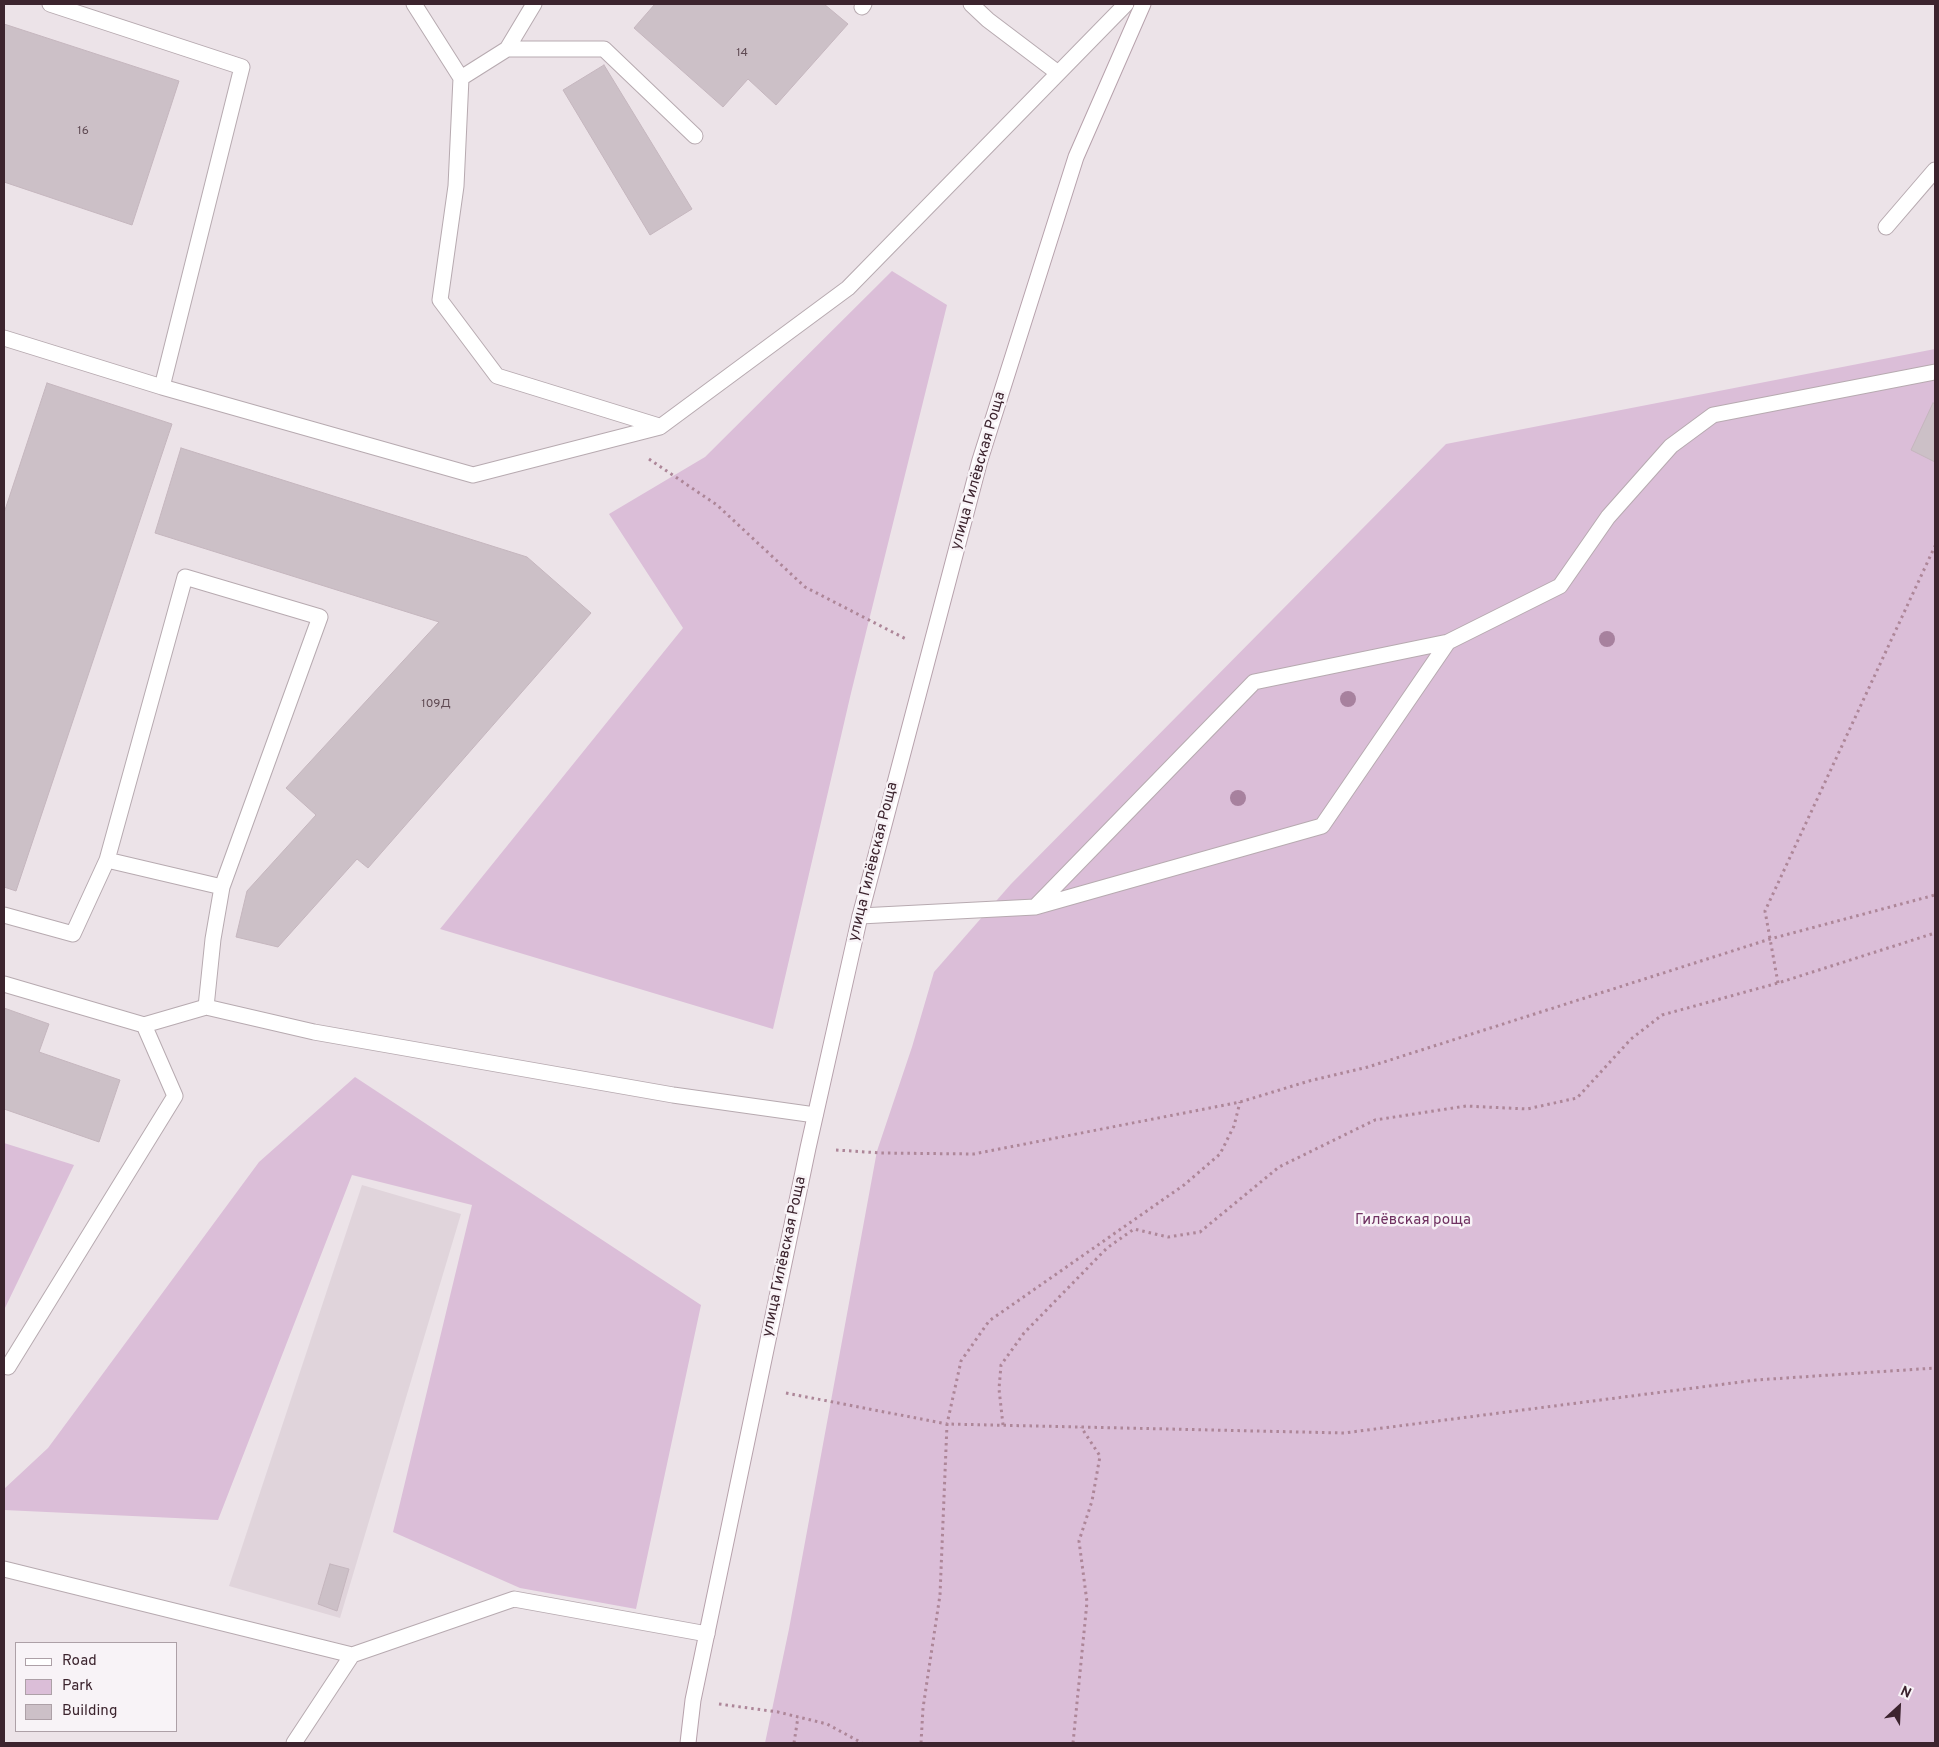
<!DOCTYPE html>
<html>
<head>
<meta charset="utf-8">
<style>
	body { margin:0 }
	#map { position:relative; width:1939px; height:1747px; overflow:hidden; background:#ece3e8; font-family:Overpass,sans-serif }
	canvas { display:block }
	.frame { position:absolute; inset:0; border:5px solid #3c242e; pointer-events:none }
	.legend { position:absolute; left:15px; top:1642px; width:162px; height:90px; box-sizing:border-box; background:#f8f3f7; border:1px solid #ada0a7; margin:0; padding:6px 9px; list-style:none; font-size:15px; color:#3c242e }
	.legend li { display:flex; align-items:center; gap:10px; height:25px }
	.legend b { width:25px; border:1px solid #ada0a7 }
	.north { position:absolute; left:1874px; top:1682px; width:50px; height:50px; -webkit-text-stroke:4px #f8f3f7; paint-order:stroke; rotate:25deg; font-size:14px; font-weight:700; line-height:20px; text-align:center; color:#3c242e }
	.north::after { content:''; display:block; margin:auto; width:18px; height:22px; background:#3c242e; clip-path:polygon(50% 0,100% 100%,50% 72%,0 100%) }
</style>
</head>
<body>
<div id="map">
<canvas width="1939" height="1747"></canvas>
<div class="frame"></div>
<ul class="legend">
<li><b style="height:6px;background:#fff"></b>Road</li>
<li><b style="height:14px;background:#dbbed8"></b>Park</li>
<li><b style="height:14px;background:#ccc0c7"></b>Building</li>
</ul>
<div class="north">N</div>
</div>
<script>
const ctx = document.querySelector('canvas').getContext('2d');
ctx.lineJoin = 'round';
function fill(path, color) { ctx.fillStyle = color; ctx.fill(path, 'evenodd'); }
const toPath = rows => new Path2D(rows.map(r => 'M' + r).join(''));
function trace(path, color, width, dash) { ctx.strokeStyle = color; ctx.lineWidth = width; ctx.lineCap = dash ? 'butt' : 'round'; ctx.setLineDash(dash || []); ctx.stroke(path); }
function label(font, color, halo, rows, align = 'center') {
  ctx.font = font + ' Overpass,sans-serif'; ctx.lineWidth = 5; ctx.setLineDash([]); ctx.textBaseline = 'middle'; ctx.strokeStyle = halo; ctx.fillStyle = color; for (const [text, x, y, turn = 0] of rows) {
    ctx.save(); ctx.translate(x, y); ctx.rotate((+turn || 0) * Math.PI / 180); ctx.textAlign = isNaN(turn) ? turn : align; if (halo) ctx.strokeText(text, 0, 0); ctx.fillText(text, 0, 0); ctx.restore();
  }
}
const built = toPath([
	[362,1185,461,1214,340,1618,229,1586]
]);
const green = toPath([
	[892,271,947,305,851,693,773,1029,440,929,683,628,609,514,705,457],
	[1935,349,1935,1743,765,1743,789,1629,877,1151,912,1047,934,972,1011,884,1446,444],
	[355,1077,701,1305,636,1609,520,1588,393,1532,472,1205,352,1175,218,1520,4,1510,4,1489,48,1448,259,1162],
	[4,1143,74,1165,4,1310]
]);
const building = toPath([
	[655,4,824,4,848,24,776,105,748,79,723,107,634,28,655,4],
	[4,24,179,81,132,225,4,182,4,24],
	[604,65,692,209,650,235,563,90,604,65],
	[47,383,172,424,16,891,4,887,4,513,47,383],
	[1933,403,1935,404,1935,462,1911,450,1933,403],
	[181,448,527,557,591,613,368,868,357,859,278,947,236,937,247,891,316,815,286,788,439,622,155,533,181,448],
	[4,1008,49,1024,39,1052,120,1080,99,1142,4,1109,4,1008],
	[330,1564,349,1569,337,1611,318,1604,330,1564]
]);
const path = toPath([
	[649,459,717,505,805,587,906,639],
	[1778,983,1765,911,1935,546],
	[836,1150,881,1153,974,1154,1240,1102,1309,1081,1368,1067,1770,939,1935,895],
	[786,1393,947,1424,961,1361,989,1321,1184,1185,1220,1154,1234,1126,1240,1102],
	[1003,1425,999,1389,1001,1365,1024,1333,1107,1248,1134,1229,1168,1237,1200,1232,1279,1167,1375,1120,1466,1106,1527,1109,1577,1098,1631,1039,1662,1015,1778,983,1935,933],
	[719,1704,778,1712,827,1724,862,1743],
	[794,1743,798,1717],
	[921,1743,923,1708,940,1595,947,1424,1344,1433,1756,1380,1935,1368],
	[1073,1743,1087,1602,1079,1541,1092,1501,1100,1456,1081,1427]
]);
const lane = toPath([
	[50,4,242,67,162,387],
	[414,4,461,78,456,186,440,300,497,376,659,426],
	[971,4,988,20,1058,73],
	[862,7,864,4],
	[507,49,604,49,695,136],
	[461,78,507,49,534,4],
	[1886,227,1935,170],
	[4,338,162,387,473,475,660,427,848,288,1126,4],
	[222,887,320,617,185,577,107,860,222,887,213,939,206,1007,314,1032,673,1095,815,1115],
	[1036,906,1254,682,1448,642],
	[4,915,73,934,107,860],
	[860,916,1035,907,1322,826,1448,642,1560,586,1608,517,1671,446,1713,415,1935,372],
	[4,984,144,1025,206,1007],
	[8,1367,175,1096,144,1025],
	[4,1569,352,1655,514,1599,707,1634],
	[294,1743,352,1655]
]);
const secondary = toPath([
	[688,1743,693,1700,808,1148,860,916,980,460,1076,157,1143,4]
]);
const trees = [
	[1607,639],
	[1348,699],
	[1238,798]
];
const numberNames = [
	["14",742,54],
	["16",83,132],
	["109Д",436,705]
];
const streetNames = [
	["улица Гилёвская Роща",979,471,-74],
	["улица Гилёвская Роща",874,862,-76],
	["улица Гилёвская Роща",785,1257,-78]
];
const parkNames = [
	["Гилёвская роща",1413,1221]
];
fill(built, '#e0d4db');
fill(green, '#dbbed8');
fill(building, '#ccc0c7');
trace(building, '#c5b6be', 1);
trace(lane, '#b7aab0', 17);
trace(secondary, '#b7a2ac', 17);
trace(path, '#ad8698', 3, [2.5, 4]);
trace(lane, '#fff', 15);
trace(secondary, '#fff', 15);
ctx.fillStyle = '#a7819e';
for (const [x, y] of trees) { ctx.beginPath(); ctx.arc(x, y, 8, 0, 2 * Math.PI); ctx.fill(); }
label('12px', '#604b54', null, numberNames);
label('15px', '#3c242e', '#f8f3f7', streetNames);
label('15px', '#6f3161', '#f8f3f7', parkNames);
</script>
</body>
</html>
